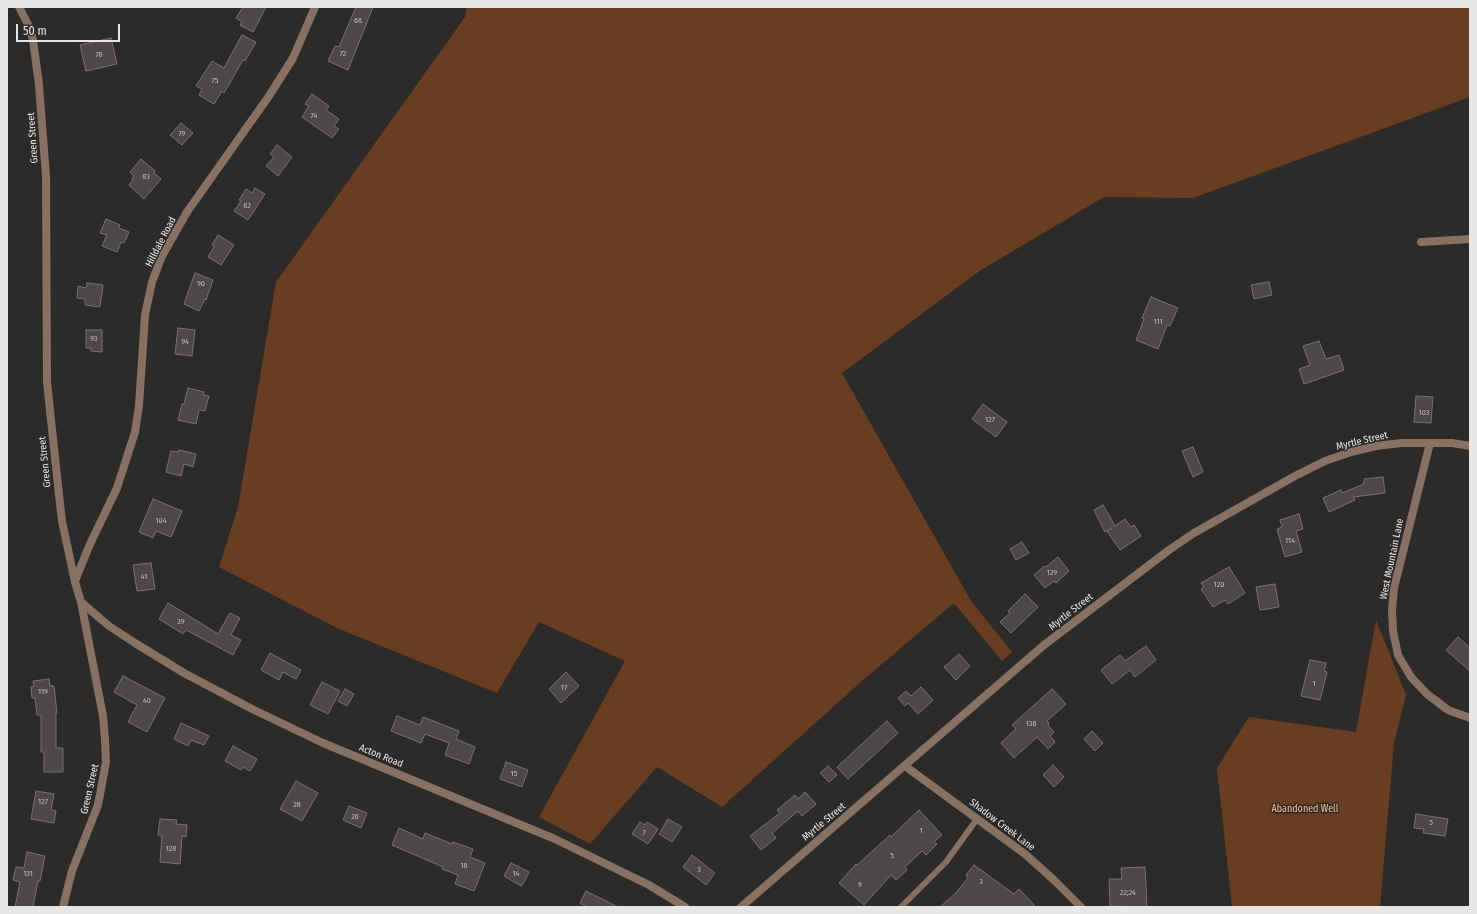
<!DOCTYPE html>
<html>
<head>
<meta charset="utf-8">
<style>
	body { margin:0 }
	#map { position:relative; width:1477px; height:914px; overflow:hidden; background:#2d2b29; font-family:"Fira Sans Condensed",sans-serif }
	canvas { display:block }
	.frame { position:absolute; inset:0; border:8px solid #e9e7e6; pointer-events:none }
	.scale { position:absolute; left:16px; top:24px; width:104px; height:18px; box-sizing:border-box; border:2px solid #e9e7e6; border-top:0; padding-left:5px; font-size:12px; line-height:14px; white-space:nowrap; color:#e9e7e6; -webkit-text-stroke:3px #2d2b29; paint-order:stroke }
</style>
</head>
<body>
<div id="map">
<canvas width="1477" height="914"></canvas>
<div class="frame"></div>
<div class="scale">50 m</div>
</div>
<script>
const ctx = document.querySelector('canvas').getContext('2d');
ctx.lineJoin = 'round';
function fill(path, color) { ctx.fillStyle = color; ctx.fill(path, 'evenodd'); }
const toPath = rows => new Path2D(rows.map(r => 'M' + r).join(''));
function trace(path, color, width, dash) { ctx.strokeStyle = color; ctx.lineWidth = width; ctx.lineCap = dash ? 'butt' : 'round'; ctx.setLineDash(dash || []); ctx.stroke(path); }
function label(font, color, halo, rows, align = 'center') {
  ctx.font = font + ' "Fira Sans Condensed",sans-serif'; ctx.lineWidth = 3; ctx.setLineDash([]); ctx.textBaseline = 'middle'; ctx.strokeStyle = halo; ctx.fillStyle = color; for (const [text, x, y, turn = 0] of rows) {
    ctx.save(); ctx.translate(x, y); ctx.rotate((+turn || 0) * Math.PI / 180); ctx.textAlign = isNaN(turn) ? turn : align; if (halo) ctx.strokeText(text, 0, 0); ctx.fillText(text, 0, 0); ctx.restore();
  }
}
const green = toPath([
	[467,7,1470,7,1470,97,1193,198,1104,197,981,270,842,373,971,601,1012,652,1002,661,954,603,863,680,722,807,657,767,590,844,539,817,625,661,539,622,497,693,337,628,219,567,238,507,276,282,465,17],
	[1376,620,1406,695,1394,743,1380,907,1232,907,1217,768,1249,717,1356,732]
]);
const building = toPath([
	[243,7,266,7,253,32,240,25,242,22,236,18,243,7],
	[356,7,373,7,348,70,328,61,335,46,339,47,356,7],
	[242,35,256,42,245,61,243,60,224,93,222,91,214,104,199,95,202,89,196,86,212,61,224,68,242,35],
	[111,38,117,64,86,71,80,45,111,38],
	[312,94,329,106,326,110,339,119,334,126,339,129,332,138,302,117,309,106,305,104,312,94],
	[181,123,193,133,182,145,170,135,181,123],
	[277,145,292,157,278,176,266,166,274,157,270,154,277,145],
	[141,159,155,171,154,173,161,179,144,199,129,185,133,180,132,178,134,176,130,172,141,159],
	[255,188,265,194,248,220,234,211,241,201,239,200,246,189,252,193,255,188],
	[106,219,120,225,119,228,129,232,124,243,121,242,117,252,102,246,107,235,100,233,106,219],
	[218,235,234,245,221,265,208,257,214,247,212,245,218,235],
	[195,273,213,280,206,300,205,299,199,311,184,304,195,273],
	[1269,282,1272,295,1254,299,1251,285,1269,282],
	[87,283,103,285,100,307,85,305,85,299,77,298,78,286,86,288,87,283],
	[1151,297,1178,308,1170,326,1167,325,1158,349,1136,340,1144,319,1142,318,1151,297],
	[178,328,195,330,192,356,175,354,178,328],
	[86,330,102,330,102,352,91,351,91,348,86,348,86,330],
	[1319,341,1326,359,1339,355,1344,370,1304,384,1299,369,1310,365,1303,346,1319,341],
	[188,388,204,392,203,395,209,396,205,411,199,410,196,424,178,420,182,404,184,404,188,388],
	[1416,396,1433,397,1431,423,1414,422,1416,396],
	[983,404,1007,422,996,437,972,419,983,404],
	[1193,447,1203,472,1193,477,1182,451,1193,447],
	[179,450,196,454,193,467,184,464,181,476,166,472,171,451,178,452,179,450],
	[1383,477,1385,493,1353,497,1355,500,1329,512,1323,498,1341,490,1342,493,1364,484,1364,479,1383,477],
	[153,499,182,511,171,537,156,531,153,538,139,532,153,499],
	[1103,505,1115,526,1125,519,1131,527,1134,525,1141,536,1120,550,1107,531,1112,528,1105,532,1094,510,1103,505],
	[1299,514,1303,529,1296,531,1302,552,1285,557,1277,529,1282,527,1280,520,1299,514],
	[1022,542,1029,553,1016,560,1010,549,1022,542],
	[1058,557,1069,571,1056,583,1054,581,1045,588,1034,575,1044,566,1046,567,1058,557],
	[151,563,155,589,137,591,133,565,151,563],
	[1229,567,1245,593,1228,604,1225,600,1213,607,1201,589,1204,587,1201,583,1229,567],
	[1275,584,1279,607,1260,610,1256,587,1275,584],
	[1025,594,1038,607,1011,633,1000,622,1010,613,1008,611,1025,594],
	[168,603,218,634,230,613,240,618,231,635,241,640,233,655,186,630,183,634,159,619,168,603],
	[1458,637,1470,648,1470,671,1446,650,1458,637],
	[1146,646,1156,660,1135,677,1130,670,1112,684,1101,670,1120,655,1125,661,1146,646],
	[270,653,301,670,296,679,283,672,279,680,261,670,270,653],
	[959,654,970,666,956,680,944,667,959,654],
	[1310,660,1326,663,1324,671,1327,672,1320,700,1301,696,1310,660],
	[566,672,579,686,561,703,549,689,566,672],
	[123,676,165,698,147,732,128,722,137,705,114,692,123,676],
	[49,679,50,686,54,686,57,713,56,713,56,748,63,748,63,772,44,772,44,752,41,752,41,715,37,715,35,698,32,698,31,687,34,686,33,681,49,679],
	[322,682,340,691,328,714,310,705,322,682],
	[921,687,933,700,918,714,908,703,905,706,898,698,906,691,911,696,921,687],
	[345,689,354,694,347,706,338,701,345,689],
	[1052,689,1066,704,1047,721,1049,723,1048,725,1054,732,1050,736,1055,742,1048,749,1037,737,1014,758,1001,743,1016,729,1012,725,1052,689],
	[397,716,420,725,423,717,459,731,456,739,475,747,469,764,445,755,449,743,425,734,421,743,391,731,397,716],
	[887,721,898,733,848,779,837,767,887,721],
	[181,723,209,736,204,745,191,740,188,746,174,739,181,723],
	[1092,731,1103,743,1095,751,1084,739,1092,731],
	[233,746,257,759,250,771,243,767,241,770,225,761,233,746],
	[506,762,528,770,522,787,500,779,506,762],
	[1053,765,1064,777,1054,787,1043,775,1053,765],
	[828,766,837,775,829,782,820,773,828,766],
	[296,781,318,793,302,821,280,809,296,781],
	[36,791,54,794,51,810,56,811,54,823,31,819,36,791],
	[805,792,816,804,802,816,798,811,772,833,776,838,761,850,750,836,780,813,777,810,795,795,798,799,805,792],
	[349,806,367,813,361,828,343,820,349,806],
	[919,810,942,835,934,842,937,844,926,855,922,851,905,867,907,870,896,880,891,875,864,905,839,883,856,864,857,865,890,835,891,837,919,810],
	[1416,814,1448,819,1445,836,1423,833,1424,829,1414,828,1416,814],
	[160,819,177,820,176,824,187,825,186,837,182,836,180,864,160,862,162,836,158,835,160,819],
	[668,819,682,827,672,842,659,834,668,819],
	[640,822,645,825,647,822,658,829,648,844,632,834,640,822],
	[399,828,423,839,425,833,452,844,453,842,473,849,470,857,485,863,474,891,455,884,458,875,442,869,443,867,392,845,399,828],
	[27,852,45,856,40,881,38,881,33,907,15,907,20,882,13,880,16,867,24,868,27,852],
	[692,855,715,873,706,885,683,867,692,855],
	[511,863,529,872,523,884,522,884,521,886,504,876,511,863],
	[974,865,1014,894,1019,889,1036,907,940,907,956,893,968,878,966,875,974,865],
	[1145,867,1147,907,1110,906,1109,879,1122,879,1121,868,1145,867],
	[586,891,618,907,587,907,580,903,586,891]
]);
const service = toPath([
	[901,907,946,862,977,819]
]);
const minor = toPath([
	[19,7,30,28,33,40,39,85,46,176,47,382,59,495,62,521,75,582,81,602,103,716,105,739,106,762,98,805,72,871,63,907],
	[1421,242,1470,239],
	[1430,443,1394,588,1392,610,1393,631,1398,655,1411,677,1427,694,1448,710,1470,718],
	[75,581,90,544,117,488,135,432,139,406,145,315,152,282,162,256,187,212,269,96,293,58,315,7],
	[81,602,109,626,135,643,184,673,252,709,323,743,555,839,649,885,685,907],
	[905,766,1025,854,1054,880,1081,907]
]);
const tertiary = toPath([
	[741,907,1044,645,1169,550,1194,533,1295,476,1325,461,1351,452,1376,446,1402,443,1452,443,1470,446]
]);
const numberNames = [
	["68",358,21],
	["72",343,54],
	["78",99,55],
	["75",215,81],
	["74",314,116],
	["79",182,134],
	["83",146,177],
	["82",247,206],
	["90",201,284],
	["111",1158,322],
	["93",94,339],
	["94",185,342],
	["103",1424,413],
	["127",990,420],
	["104",161,521],
	["114",1290,541],
	["129",1052,573],
	["41",144,577],
	["120",1219,585],
	["39",181,622],
	["1",1314,684],
	["17",564,688],
	["119",43,692],
	["40",147,701],
	["136",1031,724],
	["15",514,774],
	["127",43,802],
	["28",297,805],
	["26",355,817],
	["5",1431,823],
	["1",921,831],
	["7",644,833],
	["128",171,849],
	["5",892,856],
	["18",464,866],
	["3",699,870],
	["131",28,874],
	["14",516,874],
	["3",981,882],
	["9",860,885],
	["22;24",1128,893]
];
const streetNames = [
	["Green Street",33,138,-94],
	["Hilldale Road",161,242,-63],
	["Myrtle Street",1362,441,-13],
	["Green Street",45,462,-96],
	["West Mountain Lane",1392,559,-78],
	["Myrtle Street",1071,612,-38],
	["Acton Road",381,756,22],
	["Green Street",90,789,-77],
	["Myrtle Street",824,822,-40],
	["Shadow Creek Lane",1002,825,37]
];
const parkNames = [
	["Abandoned Well",1305,809]
];
fill(green, '#683d21');
fill(building, '#4b4847');
trace(building, '#757270', 1);
trace(service, '#877163', 6);
trace(minor, '#877163', 8);
trace(tertiary, '#877163', 8);
label('8px', '#c2bfbe', null, numberNames);
label('10px', '#e9e7e6', '#2d2b29', streetNames);
label('10px', '#fcbe9a', '#2d2b29', parkNames);
</script>
</body>
</html>
